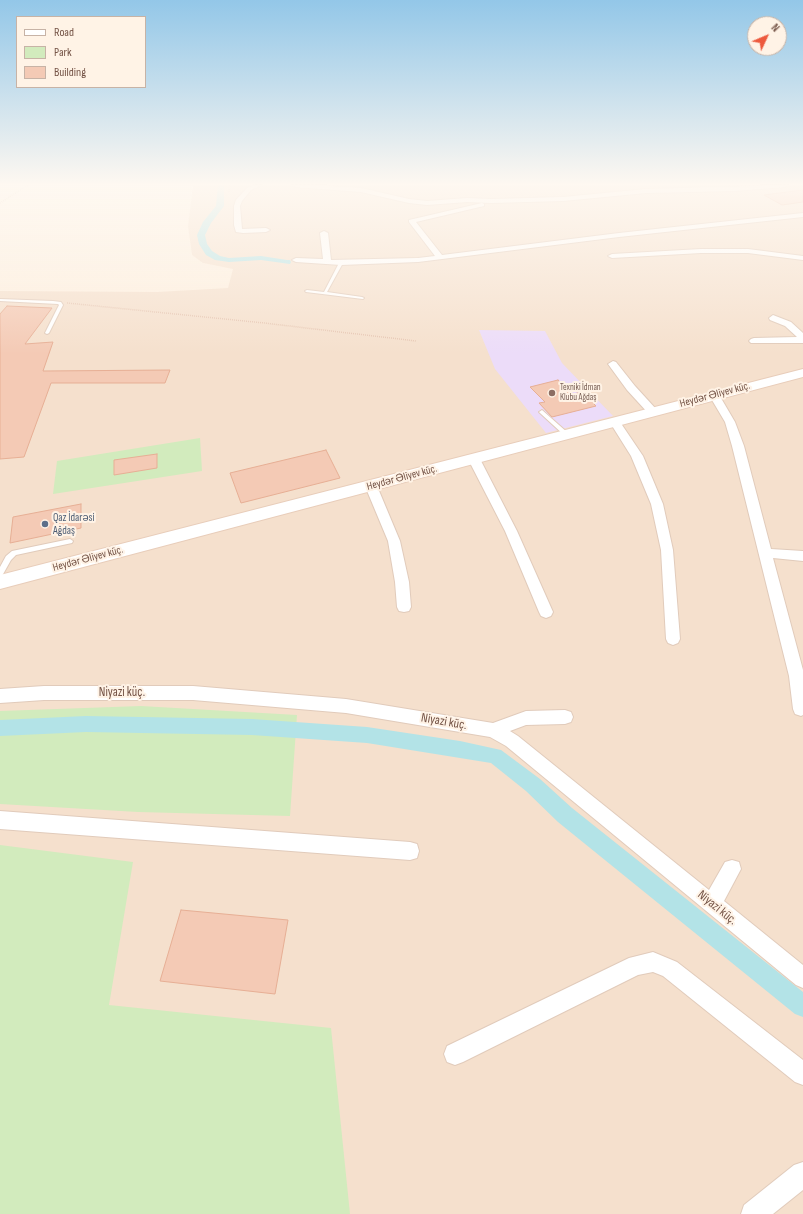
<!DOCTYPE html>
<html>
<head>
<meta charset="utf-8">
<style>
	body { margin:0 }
	#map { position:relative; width:803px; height:1214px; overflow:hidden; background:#fdefdf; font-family:"Sofia Sans Condensed",sans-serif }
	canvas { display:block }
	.legend { position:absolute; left:16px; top:16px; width:130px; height:72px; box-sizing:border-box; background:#fff3e6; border:1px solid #c7b3a6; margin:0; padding:5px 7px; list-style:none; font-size:12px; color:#745346 }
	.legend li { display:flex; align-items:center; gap:8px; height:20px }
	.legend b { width:20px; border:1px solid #c7b3a6 }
	.north { position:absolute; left:747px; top:16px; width:40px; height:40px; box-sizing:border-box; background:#fff3e6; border:1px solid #c7b3a6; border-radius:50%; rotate:46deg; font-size:11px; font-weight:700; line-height:16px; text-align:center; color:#745346 }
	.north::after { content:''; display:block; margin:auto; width:14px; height:18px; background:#ed5a3e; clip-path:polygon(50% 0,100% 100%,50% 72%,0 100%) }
</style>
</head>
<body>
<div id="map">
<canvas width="803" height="1214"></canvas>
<ul class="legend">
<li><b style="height:5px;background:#fff"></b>Road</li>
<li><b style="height:11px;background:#d2ebbd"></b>Park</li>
<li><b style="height:11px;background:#f4cab5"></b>Building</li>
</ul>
<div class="north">N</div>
</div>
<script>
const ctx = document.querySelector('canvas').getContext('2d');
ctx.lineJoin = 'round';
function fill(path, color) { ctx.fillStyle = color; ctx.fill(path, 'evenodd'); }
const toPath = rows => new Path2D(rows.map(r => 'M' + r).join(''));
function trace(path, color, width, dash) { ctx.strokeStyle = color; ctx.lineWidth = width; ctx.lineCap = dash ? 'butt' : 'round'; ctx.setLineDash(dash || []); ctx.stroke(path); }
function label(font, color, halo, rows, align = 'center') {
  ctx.font = font + ' "Sofia Sans Condensed",sans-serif'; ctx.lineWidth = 4; ctx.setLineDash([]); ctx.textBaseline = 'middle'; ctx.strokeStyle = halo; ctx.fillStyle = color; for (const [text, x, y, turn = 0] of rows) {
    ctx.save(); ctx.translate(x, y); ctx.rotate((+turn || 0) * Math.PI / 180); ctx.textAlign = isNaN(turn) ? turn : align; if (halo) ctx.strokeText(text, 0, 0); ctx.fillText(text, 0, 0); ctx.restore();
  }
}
const residential = toPath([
	[193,185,803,185,803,1214,0,1214,0,291,157,292,228,288,233,269,203,263,192,255,188,226]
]);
const education = toPath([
	[479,330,545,331,562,363,613,416,546,433,495,369]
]);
const green = toPath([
	[200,438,202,471,53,494,57,461],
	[141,706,297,715,290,816,138,812,0,804,0,711],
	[0,845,133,862,109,1005,331,1028,350,1214,0,1214]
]);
const canal = toPath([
	[218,185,224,185,224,206,211,223,205,235,207,244,212,251,220,256,229,258,261,256,287,260,290,260,291,262,290,264,261,260,229,262,215,260,206,255,199,244,197,235,203,222,216,206,218,185],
	[86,716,252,719,367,727,460,741,501,750,540,779,572,808,803,992,803,1017,795,1014,558,822,526,791,491,763,367,743,252,735,86,732,0,736,0,720,86,716]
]);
const building = toPath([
	[803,190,803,202,782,205,764,195,803,190],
	[7,306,52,308,25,344,53,342,43,371,170,370,165,383,51,383,24,457,0,459,0,314,7,306],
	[558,380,573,394,582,392,596,406,552,417,539,403,545,402,530,387,558,380],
	[326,450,340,478,241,503,230,473,326,450],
	[157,454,157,468,114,475,114,460,157,454],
	[81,504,81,528,10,543,13,517,81,504],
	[181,910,288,920,275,994,160,981,181,910]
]);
const path = toPath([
	[229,185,229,193],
	[0,203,28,185],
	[67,303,264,323,416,341]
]);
const service = toPath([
	[341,262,343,263,327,292,362,297,364,298,363,299,306,292,305,291,307,290,324,292,339,263,341,262],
	[0,299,53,301,61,302,63,305,49,333,47,334,45,333,59,305,58,304,0,301,0,299],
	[542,410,568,433,568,435,564,435,540,413,539,412,542,410],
	[70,539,73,541,72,543,16,555,11,560,2,576,0,576,0,567,6,556,12,551,70,539]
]);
const minor = toPath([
	[255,185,262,185,251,190,242,201,240,206,242,229,266,228,270,230,266,232,243,233,236,232,234,225,234,206,236,200,247,188,255,185],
	[292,185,314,185,361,188,409,199,427,201,467,198,491,199,563,197,646,189,788,185,785,187,734,191,646,193,563,201,491,203,467,202,427,205,409,203,361,192,295,187,292,185],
	[482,203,484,204,484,206,416,222,442,255,619,233,803,213,803,217,619,237,418,262,341,265,296,262,292,260,296,258,323,259,320,233,324,231,328,233,331,260,418,258,435,256,409,222,409,220,482,203],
	[701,249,748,249,803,256,803,260,748,253,701,253,612,258,608,256,612,254,701,249],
	[773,315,791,322,803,333,803,343,751,343,749,341,751,339,754,338,797,337,785,326,770,320,769,318,773,315],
	[613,361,616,362,635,386,656,409,657,411,656,413,648,413,627,390,608,364,613,361],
	[714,392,718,393,735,422,744,446,771,549,803,551,803,561,773,558,803,670,803,715,801,716,795,714,793,709,789,676,732,446,725,422,709,395,714,392],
	[614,418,618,419,643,456,663,504,673,550,680,639,678,643,673,645,668,643,666,639,661,550,651,504,631,456,609,421,614,418],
	[474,455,478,456,480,459,517,531,553,612,551,616,546,618,541,616,539,612,505,531,468,459,470,456,474,455],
	[371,482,375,483,377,486,400,541,409,582,411,607,409,611,404,612,399,611,397,607,395,582,388,541,365,486,367,483,371,482],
	[44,686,193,686,346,699,493,723,526,711,565,710,571,712,573,717,571,722,565,724,526,725,510,731,518,736,709,890,725,862,732,860,739,862,741,869,724,901,803,965,803,988,796,985,506,746,490,737,346,713,193,700,44,700,0,703,0,689,44,686],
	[0,811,410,842,417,844,419,851,417,858,410,860,0,829,0,811],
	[653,952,677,962,803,1060,803,1085,795,1082,663,976,653,972,638,975,463,1062,455,1065,447,1062,444,1054,447,1046,629,958,653,952],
	[803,1162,803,1190,773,1214,741,1214,744,1205,794,1165,803,1162]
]);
const secondary = toPath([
	[803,369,803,377,0,589,0,575,803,369]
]);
const markers = [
	[552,393,4,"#8d6e63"],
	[45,524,4,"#5c6f8a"]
];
const farEducationnames = [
	["Texniki İdman",560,388],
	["Klubu Ağdaş",560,398]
];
const streetNames = [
	["Heydər Əliyev küç.",715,395,-15],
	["Heydər Əliyev küç.",402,478,-15],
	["Heydər Əliyev küç.",88,559,-15]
];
const serviceNames = [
	["Qaz İdarəsi",53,518],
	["Ağdaş",53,531]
];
const nearStreetnames = [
	["Niyazi küç.",122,693],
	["Niyazi küç.",444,722,10],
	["Niyazi küç.",717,908,39]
];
fill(residential, '#f5e0cd');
fill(education, '#ecdcf9');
fill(green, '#d2ebbd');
fill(canal, '#b3e3e7');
fill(building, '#f4cab5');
trace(building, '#e7af95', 1);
trace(service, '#e1cbbb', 2);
trace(minor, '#e1cbbb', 2);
trace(secondary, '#e8cdba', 2);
trace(path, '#d8ad99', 1.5, [0.5, 1.5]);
fill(service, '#fff');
fill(minor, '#fff');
fill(secondary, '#fff');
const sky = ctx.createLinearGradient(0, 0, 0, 354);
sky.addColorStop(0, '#93c7e8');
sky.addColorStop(0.52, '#fef8f1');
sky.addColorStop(1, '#fef8f100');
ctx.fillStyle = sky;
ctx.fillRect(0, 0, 803, 354);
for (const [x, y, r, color] of markers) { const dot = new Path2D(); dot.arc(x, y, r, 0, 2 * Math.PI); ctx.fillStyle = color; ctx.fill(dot); trace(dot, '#fff3e6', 1.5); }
label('9px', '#785e54', '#fff3e6', farEducationnames, 'left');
label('11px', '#745346', '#fff3e6', streetNames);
label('11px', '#4e5e75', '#fff3e6', serviceNames, 'left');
label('13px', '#745346', '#fff3e6', nearStreetnames);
</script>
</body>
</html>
